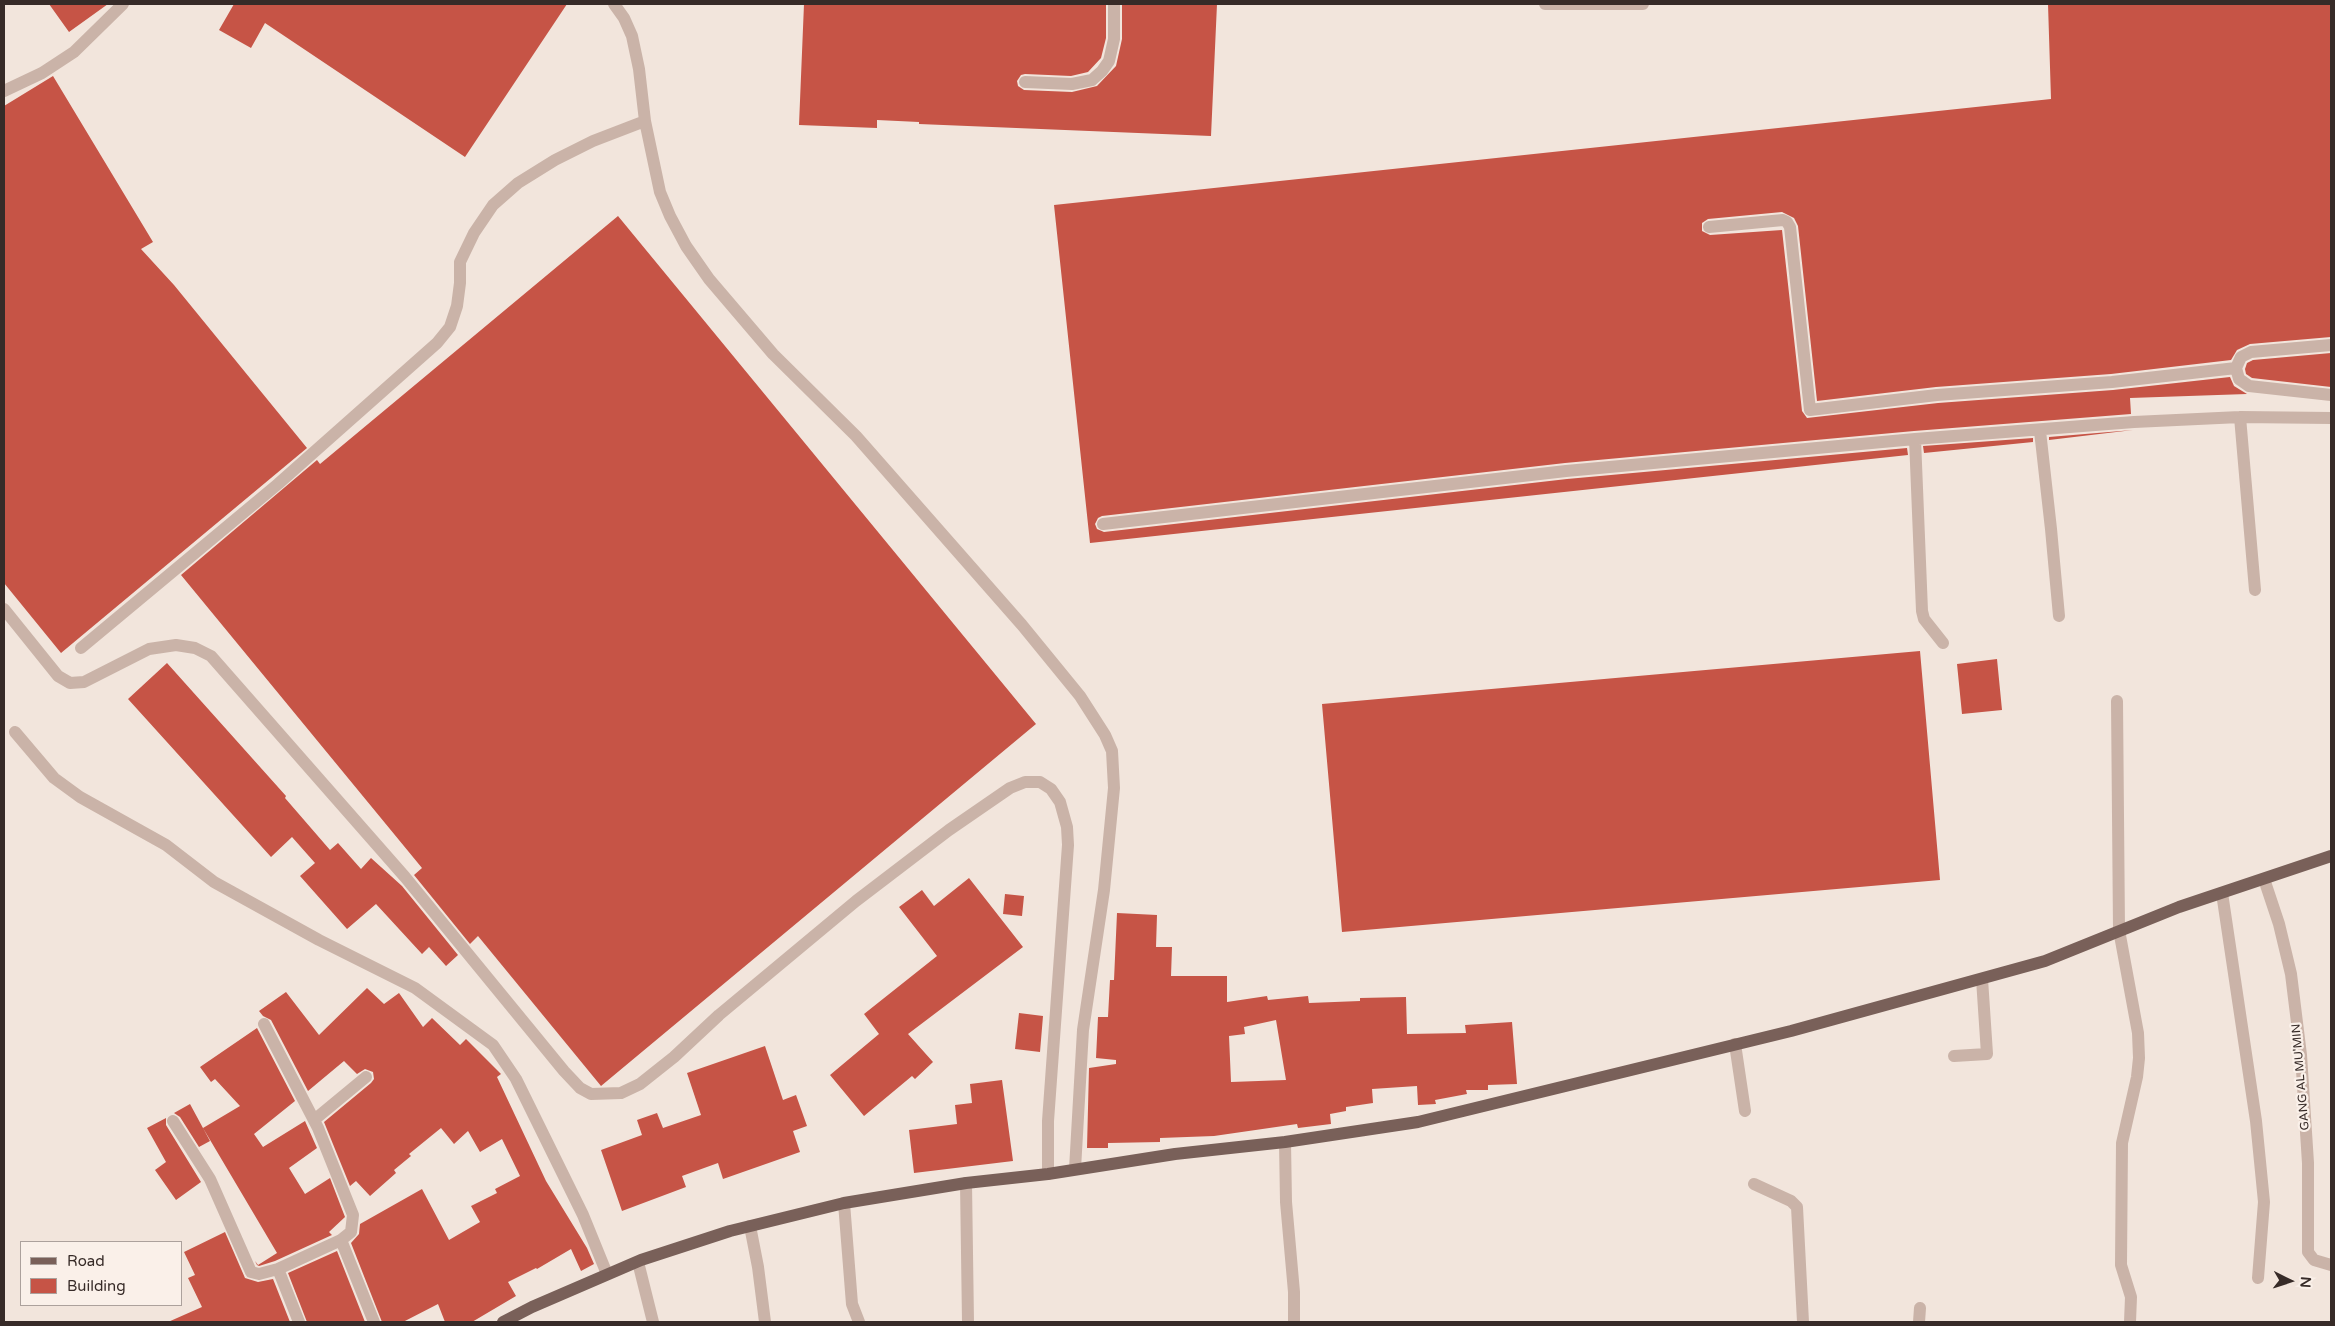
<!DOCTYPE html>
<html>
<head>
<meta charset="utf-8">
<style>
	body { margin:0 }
	#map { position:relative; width:2335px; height:1326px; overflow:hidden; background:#f2e5dc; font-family:"Varela Round",sans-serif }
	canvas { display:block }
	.frame { position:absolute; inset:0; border:5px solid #372b28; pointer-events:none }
	.legend { position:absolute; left:20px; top:1241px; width:162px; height:65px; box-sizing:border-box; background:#faf0e9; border:1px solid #aca19c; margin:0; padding:6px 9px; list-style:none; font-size:15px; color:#372b28 }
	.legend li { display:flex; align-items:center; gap:10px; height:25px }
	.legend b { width:25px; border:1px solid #aca19c }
	.north { position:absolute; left:2265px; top:1256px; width:50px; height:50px; -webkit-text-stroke:4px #faf0e9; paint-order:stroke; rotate:94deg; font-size:14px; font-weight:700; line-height:20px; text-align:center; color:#372b28 }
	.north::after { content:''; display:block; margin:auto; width:18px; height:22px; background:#372b28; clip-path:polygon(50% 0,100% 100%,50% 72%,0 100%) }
</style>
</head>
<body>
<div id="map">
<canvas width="2335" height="1326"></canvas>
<div class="frame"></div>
<ul class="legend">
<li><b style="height:6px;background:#796059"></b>Road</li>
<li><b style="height:14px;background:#c65446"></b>Building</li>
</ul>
<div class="north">N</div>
</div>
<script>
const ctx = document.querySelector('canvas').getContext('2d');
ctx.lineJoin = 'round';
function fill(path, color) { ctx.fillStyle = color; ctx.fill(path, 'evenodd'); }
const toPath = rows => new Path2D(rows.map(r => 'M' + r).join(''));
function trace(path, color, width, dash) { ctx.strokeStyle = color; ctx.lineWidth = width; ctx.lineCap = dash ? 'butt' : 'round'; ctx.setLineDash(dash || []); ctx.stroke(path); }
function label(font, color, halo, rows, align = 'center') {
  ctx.font = font + ' "Varela Round",sans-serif'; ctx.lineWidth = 4.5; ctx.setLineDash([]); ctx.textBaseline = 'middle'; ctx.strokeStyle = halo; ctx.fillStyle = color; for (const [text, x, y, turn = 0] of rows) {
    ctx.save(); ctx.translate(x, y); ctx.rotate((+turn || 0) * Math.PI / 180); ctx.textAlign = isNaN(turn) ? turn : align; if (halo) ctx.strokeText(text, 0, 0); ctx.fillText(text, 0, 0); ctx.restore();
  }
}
const building = toPath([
	[49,4,108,4,69,32],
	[234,4,567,4,465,157,265,23,251,48,219,30],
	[804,4,1106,4,1106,38,1101,58,1088,72,1071,76,1025,74,1021,75,1017,81,1018,86,1024,90,1072,92,1097,86,1116,66,1122,39,1122,4,1217,4,1211,136,919,124,919,122,877,120,877,128,799,125],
	[2048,4,2331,4,2331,337,2250,344,2237,350,2231,360,2111,374,1936,387,1817,401,1798,226,1794,218,1782,212,1708,219,1702,223,1702,231,1710,235,1782,230,1802,411,1807,418,1938,403,2113,390,2230,377,2234,386,2247,394,2130,398,2131,414,1914,431,1565,463,1102,516,1098,518,1095,524,1097,529,1104,532,1567,479,1907,448,1908,455,1090,543,1054,205,2051,99],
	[53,76,153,242,141,249,174,285,307,448,61,653,4,583,4,106],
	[618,216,1036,724,601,1086,478,936,470,944,414,875,422,868,181,575,317,460,320,464],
	[2331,353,2331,387,2252,378,2246,374,2245,369,2247,363,2253,360],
	[2133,430,2049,440,2049,437],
	[2033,438,2033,442,1924,453,1923,446],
	[1920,651,1940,880,1342,932,1322,704],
	[1997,659,2002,710,1962,714,1957,664],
	[167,663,286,796,285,798,330,850,338,843,361,869,371,858,402,886,458,955,446,966,429,947,422,954,376,904,347,929,300,876,315,863,292,837,271,857,128,699],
	[969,878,1023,947,908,1034,933,1062,915,1079,912,1076,864,1116,830,1075,879,1034,864,1014,937,956,899,907,922,890,934,906],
	[1005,894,1024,896,1022,916,1003,914],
	[1117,913,1157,915,1156,947,1172,947,1171,976,1227,976,1227,1002,1267,996,1268,1000,1308,996,1309,1003,1360,1001,1360,998,1406,997,1407,1034,1466,1033,1465,1025,1512,1022,1517,1084,1488,1085,1488,1090,1466,1090,1467,1094,1435,1100,1436,1104,1418,1105,1417,1086,1372,1089,1373,1103,1346,1107,1346,1111,1330,1114,1331,1124,1298,1128,1297,1124,1214,1136,1160,1138,1160,1142,1108,1143,1108,1148,1087,1148,1089,1068,1116,1064,1116,1060,1096,1058,1098,1017,1108,1017,1110,980,1114,980],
	[1276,1020,1286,1080,1231,1082,1229,1036,1245,1034,1244,1027],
	[367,988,384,1004,399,993,423,1027,432,1018,460,1045,466,1039,501,1074,497,1077,546,1181,587,1248,594,1264,581,1271,571,1249,537,1269,536,1268,508,1282,516,1296,472,1322,445,1322,438,1304,403,1322,382,1322,351,1243,359,1234,360,1224,422,1189,449,1240,480,1222,471,1206,497,1193,495,1189,520,1176,502,1139,480,1152,468,1131,454,1144,441,1128,409,1154,411,1156,394,1170,396,1173,370,1196,356,1181,350,1186,324,1122,371,1083,374,1079,373,1072,365,1069,357,1074,344,1061,308,1091,271,1020,263,1016,259,1011,286,992,319,1035],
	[1019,1013,1043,1016,1040,1052,1015,1049],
	[257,1028,295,1101,254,1134,263,1147,305,1121,317,1148,289,1168,305,1194,330,1178,345,1217,329,1232,332,1235,275,1261,259,1266,257,1265,255,1261,258,1265,277,1253,203,1128,240,1106,215,1079,211,1082,200,1067],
	[765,1046,783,1100,796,1095,807,1126,793,1131,800,1152,723,1179,718,1163,682,1176,686,1187,622,1211,601,1150,642,1135,637,1120,657,1113,663,1128,701,1115,687,1073],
	[1002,1080,1013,1161,914,1173,909,1130,957,1124,955,1105,972,1103,970,1084],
	[190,1104,210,1141,199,1147,180,1117,174,1113],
	[166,1118,166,1125,201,1182,176,1200,155,1170,166,1162,147,1128],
	[225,1232,245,1278,258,1282,273,1279,290,1322,168,1322,202,1307,188,1278,195,1275,184,1252],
	[337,1251,365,1322,307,1322,288,1273]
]);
const minor = toPath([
	[614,4,624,18,632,36,639,69,645,121,660,192,670,216,686,246,709,279,773,354,856,436,1022,625,1080,696,1105,735,1112,751,1114,788,1104,890,1083,1030,1075,1169],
	[1545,4,1643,4],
	[1025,82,1072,84,1092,80,1102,71,1109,61,1114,39,1114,4],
	[4,91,42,73,74,52,123,4],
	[1709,227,1783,220,1787,222,1790,227,1810,410,1937,395,2112,382,2236,368],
	[2331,345,2251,352,2241,357,2236,368,2239,379,2249,386,2331,395],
	[2240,417,2255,590],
	[2040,431,2051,529,2059,616],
	[1103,524,1566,471,1915,439],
	[4,609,58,676,70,683,84,682,149,649,176,645,195,648,211,656,405,877,564,1071,580,1088,591,1094,621,1093,640,1084,674,1057,719,1015,856,901,949,830,1010,788,1025,782,1040,782,1051,789,1060,802,1067,827,1068,845,1048,1121,1048,1174],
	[1943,643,1924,619,1922,611,1915,439,2134,422,2240,417,2331,418],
	[81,648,278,484,437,343,450,327,457,306,460,283,460,262,474,233,493,205,518,183,555,160,593,141,645,121],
	[2117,701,2119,930,2138,1033,2139,1058,2137,1077,2122,1143,2121,1265,2131,1297,2130,1322],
	[15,732,54,778,80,797,166,845,214,882,319,940,415,988,493,1045,516,1079,583,1215,607,1274],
	[2264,879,2279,924,2291,974,2301,1055,2308,1163,2308,1252,2314,1260,2331,1265],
	[2222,893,2256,1121,2264,1202,2258,1278],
	[264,1024,318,1128,353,1215,351,1232,341,1240,278,1269,299,1322],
	[1735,1044,1745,1111],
	[1954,1056,1987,1054,1982,979],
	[314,1120,366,1077],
	[173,1121,210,1179,251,1272,259,1274,278,1269],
	[1285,1142,1286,1202,1294,1292,1294,1322],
	[966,1183,968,1322],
	[1754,1184,1791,1201,1797,1207,1803,1322],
	[844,1203,852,1304,859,1322],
	[750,1226,758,1267,765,1322],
	[341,1240,374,1322],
	[638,1262,653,1322],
	[1919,1322,1920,1308]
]);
const major = toPath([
	[503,1322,532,1307,641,1260,730,1231,844,1203,966,1183,1048,1174,1175,1154,1285,1142,1418,1122,1791,1031,2045,961,2179,907,2331,856]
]);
const streetNames = [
	["GANG AL MU'MIN",2301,1077,-95]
];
fill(building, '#c65446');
trace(minor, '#cab3a8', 12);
trace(major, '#796059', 12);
label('12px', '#372b28', '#faf0e9', streetNames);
</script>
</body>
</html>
